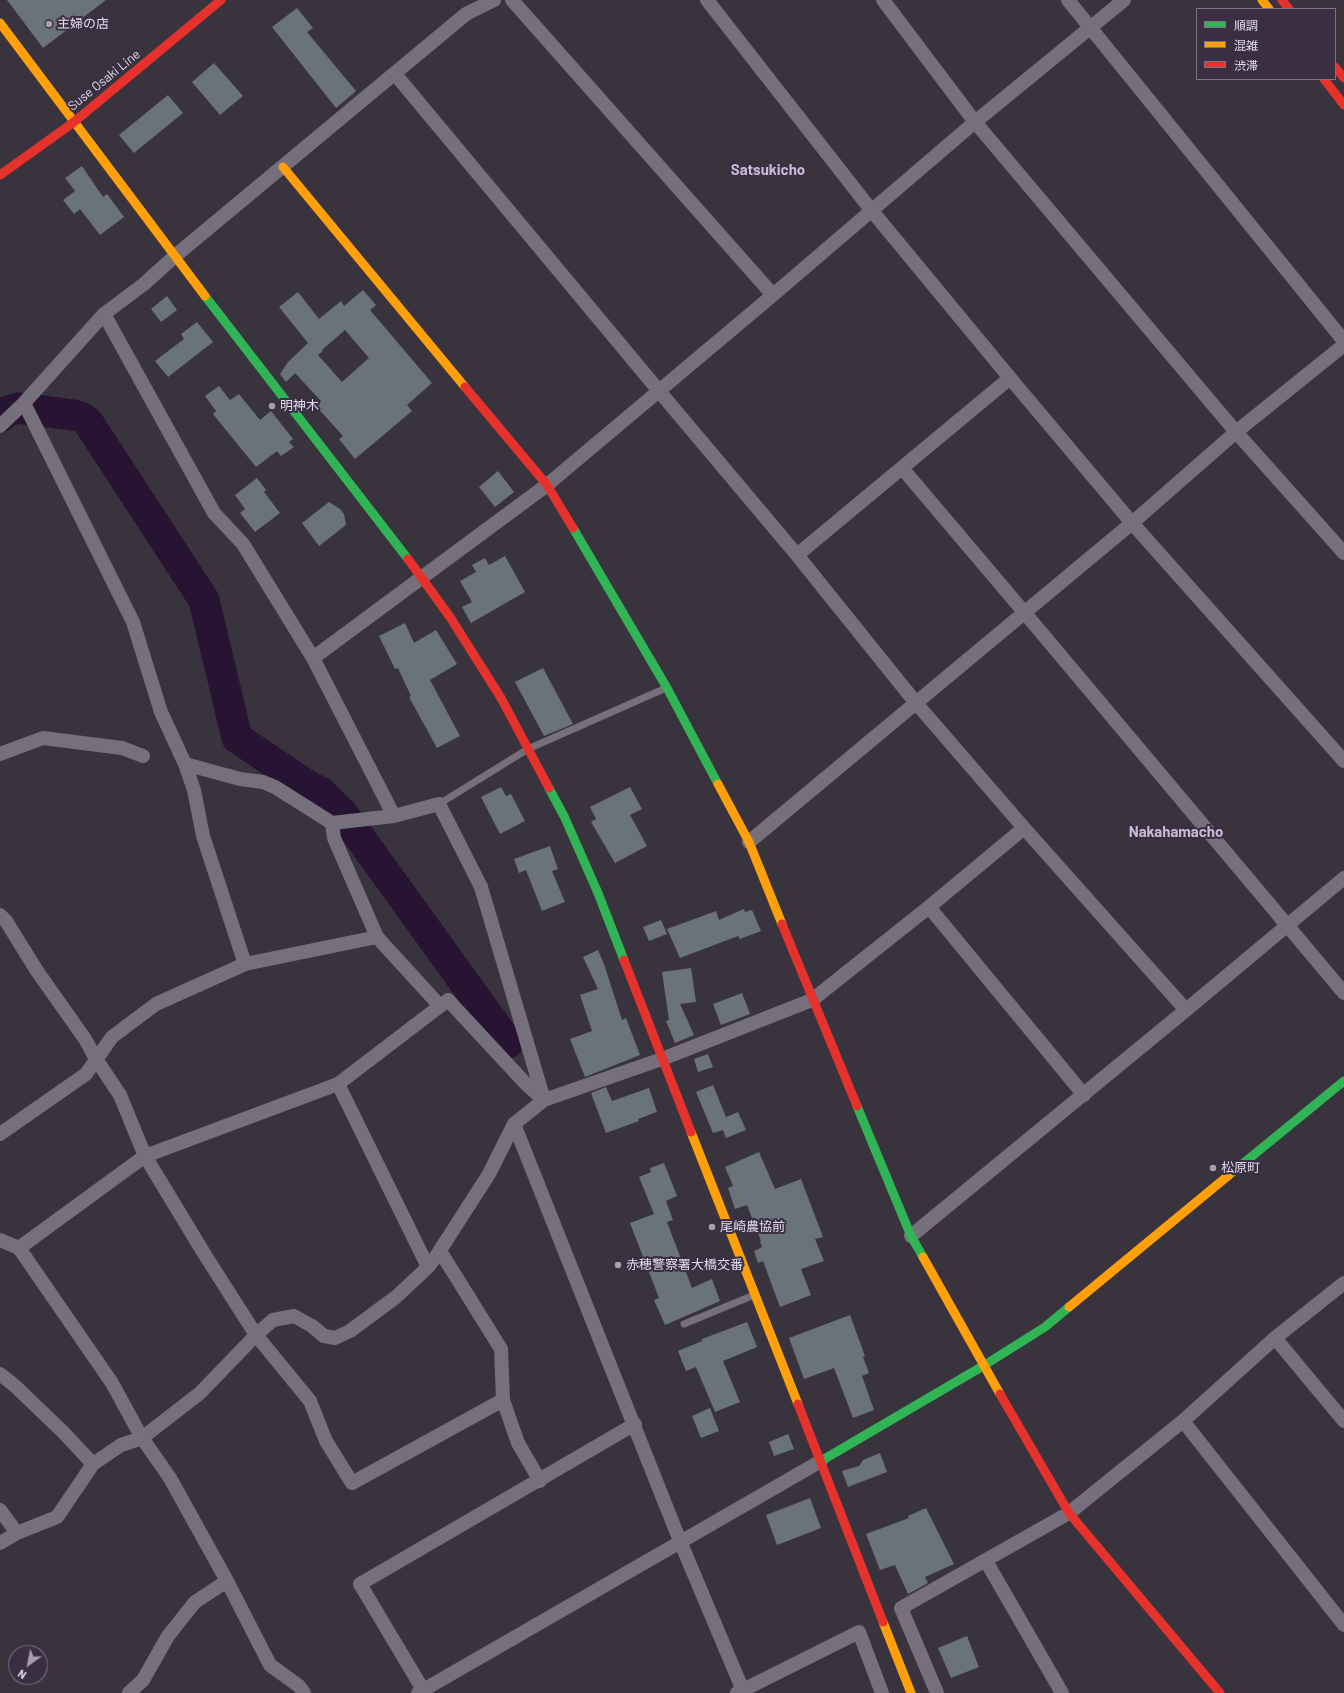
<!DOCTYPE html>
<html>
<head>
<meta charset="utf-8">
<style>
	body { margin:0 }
	#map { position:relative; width:1344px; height:1693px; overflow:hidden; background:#39333e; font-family:Barlow,"Noto Sans JP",sans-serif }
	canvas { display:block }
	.legend { position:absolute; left:1196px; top:8px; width:140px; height:72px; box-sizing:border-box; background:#3a2e43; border:1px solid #7d7385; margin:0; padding:5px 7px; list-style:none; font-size:12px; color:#e2dbe8 }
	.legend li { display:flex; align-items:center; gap:8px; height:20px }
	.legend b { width:20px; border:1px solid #7d7385 }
	.north { position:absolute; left:8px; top:1645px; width:40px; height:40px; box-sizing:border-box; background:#3a2e43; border:1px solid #7d7385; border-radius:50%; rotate:213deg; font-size:11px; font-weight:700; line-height:16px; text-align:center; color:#e2dbe8 }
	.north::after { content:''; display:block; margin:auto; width:14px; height:18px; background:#a7a0ac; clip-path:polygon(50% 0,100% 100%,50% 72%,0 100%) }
</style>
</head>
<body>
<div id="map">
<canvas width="1344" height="1693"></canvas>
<ul class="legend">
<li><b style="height:5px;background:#30b455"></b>順調</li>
<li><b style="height:5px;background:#ff9f0a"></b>混雑</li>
<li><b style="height:5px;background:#e5322d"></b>渋滞</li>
</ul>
<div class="north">N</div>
</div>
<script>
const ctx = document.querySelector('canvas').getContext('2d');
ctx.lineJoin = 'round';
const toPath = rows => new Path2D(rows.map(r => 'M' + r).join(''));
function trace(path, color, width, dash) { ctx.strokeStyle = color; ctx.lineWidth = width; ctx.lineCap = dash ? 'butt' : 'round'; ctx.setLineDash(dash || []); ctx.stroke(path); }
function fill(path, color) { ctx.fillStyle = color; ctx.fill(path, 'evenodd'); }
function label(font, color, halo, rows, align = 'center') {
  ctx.font = font + ' Barlow,"Noto Sans JP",sans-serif'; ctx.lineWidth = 4; ctx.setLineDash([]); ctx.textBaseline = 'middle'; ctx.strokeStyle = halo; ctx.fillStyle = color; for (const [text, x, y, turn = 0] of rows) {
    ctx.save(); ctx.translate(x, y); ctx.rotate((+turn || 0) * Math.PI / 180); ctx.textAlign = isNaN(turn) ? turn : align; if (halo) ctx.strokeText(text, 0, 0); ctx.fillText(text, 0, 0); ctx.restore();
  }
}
const river = toPath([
	[0,417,6,412,18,408,73,415,81,417,88,422,204,600,237,738,310,787,321,792,343,814,508,1043]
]);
const building = toPath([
	[7,0,106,0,43,48],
	[297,8,313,28,307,32,356,91,336,108,272,27],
	[214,63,243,96,220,115,192,82],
	[168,95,183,113,134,153,119,135],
	[82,166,103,197,107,194,124,217,100,235,80,209,74,214,63,200,75,191,65,178],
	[363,290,376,305,370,310,432,383,407,405,412,411,355,459,339,439,343,436,316,406,321,401,295,373,286,382,280,374,288,362,308,343,279,307,298,292,319,319,341,301,344,306],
	[345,330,369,358,342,382,318,355,323,351,322,350],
	[167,296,177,310,161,322,151,309],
	[197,322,213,342,168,377,155,361,184,339,181,334],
	[219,386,230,400,239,394,260,420,271,411,293,439,289,442,294,447,281,456,277,451,256,467,213,414,216,411,205,396],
	[498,471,514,492,495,507,479,487],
	[257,478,266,490,264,492,280,513,255,532,240,513,245,509,235,495],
	[329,502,340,509,344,514,346,525,319,546,302,523],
	[505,556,525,592,471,623,462,607,472,602,460,581,476,572,472,565,485,558,489,565],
	[405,623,414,643,436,630,457,664,430,680,460,736,437,748,409,697,411,696,398,668,395,669,379,636],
	[543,668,573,724,544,736,515,682],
	[501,787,506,796,511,794,525,821,500,834,481,797],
	[630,787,642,809,630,815,647,846,615,863,591,822,596,819,590,807],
	[550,846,558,869,552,871,565,902,542,911,526,870,519,873,514,859],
	[744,909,745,912,752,910,761,931,740,939,738,936,680,958,667,929,716,911,719,920],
	[661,920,667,934,649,941,643,927],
	[598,950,604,964,622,1020,626,1018,640,1055,585,1077,570,1039,592,1031,580,995,598,989,583,957],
	[691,968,696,1002,680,1004,694,1035,675,1043,666,1021,669,1020,662,972],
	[742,993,750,1014,721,1025,713,1004],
	[708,1054,713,1067,698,1072,694,1059],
	[713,1085,726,1117,738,1112,746,1130,726,1138,723,1130,713,1133,696,1092],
	[606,1087,612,1101,649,1088,657,1112,638,1119,639,1121,606,1133,591,1093],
	[759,1152,775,1189,801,1179,823,1237,815,1239,824,1261,801,1269,811,1295,780,1307,763,1261,758,1263,754,1251,762,1247,760,1241,761,1241,747,1205,735,1209,728,1188,733,1186,725,1167],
	[664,1163,677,1196,666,1201,673,1220,667,1222,692,1288,712,1279,720,1301,665,1325,654,1300,659,1298,630,1223,654,1214,639,1177,651,1172,650,1168],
	[850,1315,865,1356,863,1357,869,1373,862,1376,874,1410,853,1418,834,1368,804,1379,789,1338],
	[747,1322,757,1347,723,1361,740,1402,715,1412,696,1367,686,1371,678,1351,702,1341,702,1339],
	[710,1408,719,1431,701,1438,692,1416],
	[788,1434,794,1449,774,1456,769,1442],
	[880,1453,887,1472,848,1487,842,1471,859,1466,863,1460],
	[810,1498,821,1528,777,1545,766,1515],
	[926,1508,954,1564,925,1577,928,1583,908,1594,895,1565,880,1570,866,1534,909,1518,908,1516],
	[967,1636,979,1667,951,1678,938,1648]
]);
const lane = toPath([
	[439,804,528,749,666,688],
	[684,1324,754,1295]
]);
const street = toPath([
	[512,0,773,295],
	[707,0,872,211,1010,378,1132,523,1344,761],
	[883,0,975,122,1236,432,1344,553],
	[1068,0,1344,341],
	[395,74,659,391,797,555,916,703,1024,828,1186,1010],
	[104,314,214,513,243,544,313,658,394,816],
	[24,403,133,622,161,712,185,764,194,790,203,836,245,964],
	[0,426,24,403,104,314,144,284,175,256,466,14,494,0],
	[902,468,1024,612,1344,993],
	[797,555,1010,378],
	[313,658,547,485,773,295,975,122,1124,0],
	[0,754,43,738,122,748,143,756],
	[185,764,240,779,263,782,275,787,332,823,394,816,439,804,481,887,544,1100,662,1059,812,1000,929,907,1024,828],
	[332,823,334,838,377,937,440,1006],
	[749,842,1132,523,1236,432,1344,345],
	[929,907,1084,1095],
	[0,915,6,921,37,971,85,1039,96,1059,120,1095,145,1156,205,1255,256,1335,310,1401,326,1441,352,1483,503,1400],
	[338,1084,428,1267],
	[514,1124,680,1541,744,1693],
	[0,1134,86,1074,112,1037,156,1004,245,964,377,937],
	[911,1236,1186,1010,1344,878],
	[0,1240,19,1248,112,1383,142,1438,170,1478,227,1581,270,1665,299,1686,304,1693],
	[440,1251,501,1349,503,1400,518,1443,540,1481],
	[1275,1338,1344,1421],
	[0,1374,14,1385,63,1432,93,1464],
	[1183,1421,1344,1625],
	[0,1510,17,1533],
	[0,1543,17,1533,57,1517,93,1464,121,1445,142,1438,200,1393,256,1335,273,1320,294,1316,312,1326,324,1336,335,1338,350,1331,396,1297,428,1267,435,1258,489,1174,514,1124,544,1100,527,1085,448,1000,338,1084,145,1156,19,1248],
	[986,1561,1062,1693],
	[129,1693,143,1680,168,1636,195,1602,227,1581],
	[418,1693,821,1461],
	[425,1693,360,1584,635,1424],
	[737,1693,859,1632,882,1693],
	[937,1693,901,1608,1069,1513,1183,1421,1275,1338,1344,1283]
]);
const fast = toPath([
	[205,296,408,559],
	[573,528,667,688,718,784],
	[549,788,564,816,598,893,624,960],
	[857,1106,911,1236,923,1257],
	[1229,1175,1344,1081],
	[821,1461,983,1366,1045,1327,1069,1307]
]);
const slow = toPath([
	[1262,0,1269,9],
	[0,23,205,296],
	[283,167,465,387],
	[718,784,749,842,782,924],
	[691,1132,798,1404],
	[923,1257,1000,1394],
	[1069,1307,1229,1175],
	[883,1622,911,1693]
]);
const jam = toPath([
	[1282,0,1289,9],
	[1335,67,1344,78],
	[1324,79,1344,105],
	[0,175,74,122,221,0],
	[465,387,547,485,573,528],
	[408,559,450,617,501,698,549,788],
	[782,924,857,1106],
	[624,960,691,1132],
	[1000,1394,1069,1513,1220,1693],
	[798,1404,883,1622]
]);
const markers = [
	[49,24,4,"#a7a0ac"],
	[272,406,4,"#a7a0ac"],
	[1213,1168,4,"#a7a0ac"],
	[712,1227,4,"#a7a0ac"],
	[618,1265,4,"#a7a0ac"]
];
const poiNames = [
	["主婦の店",57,24],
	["明神木",280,406],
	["松原町",1221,1168],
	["尾崎農協前",720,1227],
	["赤穂警察署大橋交番",626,1265]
];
const streetNames = [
	["Suse Osaki Line",104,80,-39]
];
const quarterNames = [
	["Satsukicho",768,170],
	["Nakahamacho",1176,832]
];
trace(river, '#271332', 31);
fill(building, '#6a7378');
trace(lane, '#766f7c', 7);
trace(street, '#766f7c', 14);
trace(fast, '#30b455', 9);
trace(slow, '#ff9f0a', 9);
trace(jam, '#e5322d', 9);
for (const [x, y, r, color] of markers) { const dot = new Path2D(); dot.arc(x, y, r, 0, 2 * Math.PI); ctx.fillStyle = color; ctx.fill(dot); trace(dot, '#3a2e43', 1.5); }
label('13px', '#e2dbe8', '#3a2e43', poiNames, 'left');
label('13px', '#e2dbe8', '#3a2e43', streetNames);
label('bold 15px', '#c8bad3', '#3a2e43', quarterNames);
</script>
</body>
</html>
